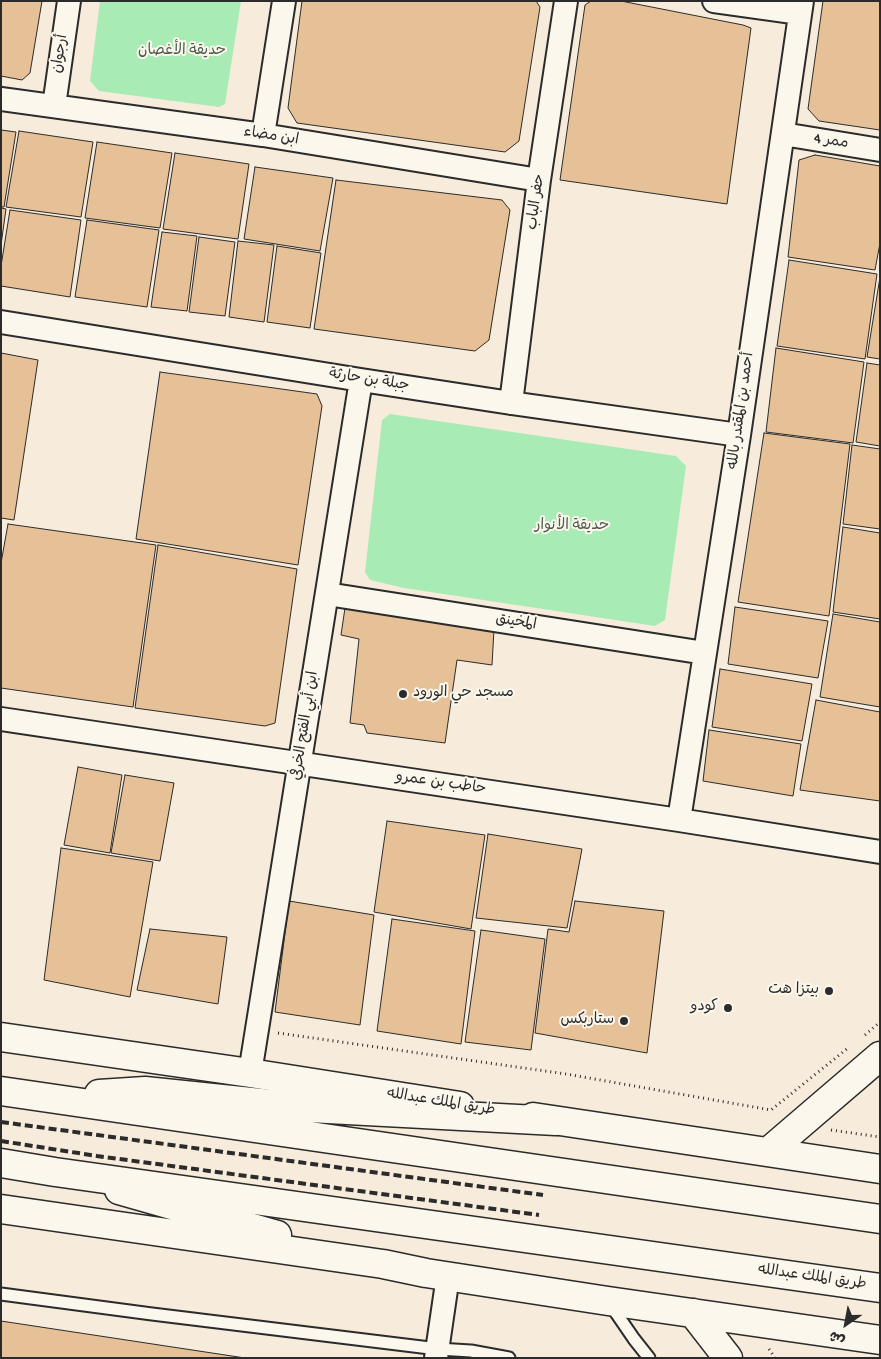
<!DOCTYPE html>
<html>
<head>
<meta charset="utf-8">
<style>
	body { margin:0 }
	#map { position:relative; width:881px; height:1359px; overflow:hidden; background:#f7ecdb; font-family:"Gochi Hand","Playpen Sans Arabic",sans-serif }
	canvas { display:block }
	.frame { position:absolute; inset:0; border:2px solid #2b2b2b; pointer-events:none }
	.north { position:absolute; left:821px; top:1299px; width:50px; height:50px; -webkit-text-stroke:4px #fbf7ec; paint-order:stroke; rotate:213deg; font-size:14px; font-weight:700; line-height:20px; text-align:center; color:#2b2b2b }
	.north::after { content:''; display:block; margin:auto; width:18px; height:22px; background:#2b2b2b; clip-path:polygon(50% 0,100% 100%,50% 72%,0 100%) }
</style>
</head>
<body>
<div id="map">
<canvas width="881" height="1359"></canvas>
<div class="frame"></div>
<div class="north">ش</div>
</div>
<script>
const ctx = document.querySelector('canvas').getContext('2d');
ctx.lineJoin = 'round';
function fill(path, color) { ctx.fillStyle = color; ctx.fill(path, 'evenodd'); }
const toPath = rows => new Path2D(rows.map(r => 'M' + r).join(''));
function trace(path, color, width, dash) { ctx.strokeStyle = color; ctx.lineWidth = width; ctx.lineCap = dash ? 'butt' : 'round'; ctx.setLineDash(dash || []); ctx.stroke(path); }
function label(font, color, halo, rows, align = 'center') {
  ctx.font = font + ' "Gochi Hand","Playpen Sans Arabic",sans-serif'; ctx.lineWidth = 4; ctx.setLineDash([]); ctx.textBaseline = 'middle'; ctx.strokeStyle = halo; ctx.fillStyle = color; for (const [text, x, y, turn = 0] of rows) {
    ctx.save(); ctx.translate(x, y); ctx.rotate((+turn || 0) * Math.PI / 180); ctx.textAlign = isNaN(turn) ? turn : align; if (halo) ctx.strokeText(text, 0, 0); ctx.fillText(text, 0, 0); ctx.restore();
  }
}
const green = toPath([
	[100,1,241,1,225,104,219,107,99,91,90,81],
	[390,414,676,456,686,466,665,620,655,626,404,588,370,580,365,572,382,420]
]);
const building = toPath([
	[1,1,42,1,30,73,22,80,1,76,1,1],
	[302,1,536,1,540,7,519,141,505,152,297,123,288,108,302,1],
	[591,1,621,1,743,25,751,28,727,204,560,180,585,5,591,1],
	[823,1,880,1,880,130,819,121,808,109,823,1],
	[1,130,16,132,4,207,1,207,1,130],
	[19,131,93,142,81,217,6,207,19,131],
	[97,142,172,153,160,228,85,218,97,142],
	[175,153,249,164,238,239,163,229,175,153],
	[815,155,880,166,880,243,875,270,788,257,799,160,815,155],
	[255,167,333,178,320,251,244,239,255,167],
	[336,180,502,200,510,210,489,340,475,351,314,329,336,180],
	[1,208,6,209,1,245,1,208],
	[10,210,81,220,70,297,1,286,1,266,10,210],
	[87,220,159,230,147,307,75,297,87,220],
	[162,232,197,236,187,311,151,307,162,232],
	[199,237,235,242,225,316,189,312,199,237],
	[238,241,274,245,264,322,229,317,238,241],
	[277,246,321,253,310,328,267,322,277,246],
	[789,260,877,274,865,359,777,346,789,260],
	[880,277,880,359,867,357,880,277],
	[776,348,864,362,853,443,766,432,776,348],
	[1,353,38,360,14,520,1,518,1,353],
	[867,363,880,365,880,446,856,442,867,363],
	[160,372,317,394,322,406,298,565,136,539,160,372],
	[764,433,850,444,829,616,738,602,764,433],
	[852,445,880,449,880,529,843,524,852,445],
	[8,524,156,545,133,707,1,688,1,563,8,524],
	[843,527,880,533,880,619,833,612,843,527],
	[158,545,297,569,275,723,265,726,135,708,158,545],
	[735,607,828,621,818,678,728,664,735,607],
	[345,608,494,629,492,665,457,660,445,743,367,733,364,725,350,723,359,639,341,635,345,608],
	[833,614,880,622,880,707,820,697,833,614],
	[720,669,812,684,802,741,712,727,720,669],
	[816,700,880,712,880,801,800,790,816,700],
	[709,730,801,744,793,796,703,781,709,730],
	[78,767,122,775,110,853,64,845,78,767],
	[125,775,174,783,160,861,111,853,125,775],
	[387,821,485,835,471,929,374,912,387,821],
	[488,834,582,849,567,928,476,918,488,834],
	[61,848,153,862,130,997,44,980,61,848],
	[289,901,374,915,360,1025,275,1012,289,901],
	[575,901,664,911,647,1053,535,1033,548,929,569,932,575,901],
	[392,919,475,931,461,1044,377,1031,392,919],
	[150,929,227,937,218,1004,137,990,150,929],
	[481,930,545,939,531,1050,465,1042,481,930],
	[1,1321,245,1358,1,1358,1,1321]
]);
const path = toPath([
	[278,1033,566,1074,771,1110,848,1048],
	[865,1035,880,1022],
	[831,1130,880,1137],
	[769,1349,775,1358]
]);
const lane = toPath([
	[1,1294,152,1314,438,1349,471,1351,509,1358],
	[610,1304,634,1339,649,1358]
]);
const street = toPath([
	[714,1,800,13],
	[1,99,263,135,539,180],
	[54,106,69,1],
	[783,134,880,150],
	[263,135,284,1],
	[1,322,361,380,511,403,739,435],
	[511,403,539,180,566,1],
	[327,594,705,653],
	[1,719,679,820,880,852],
	[679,820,739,435,802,1],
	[250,1073,361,380],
	[436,1358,448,1276]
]);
const secondary = toPath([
	[1,1037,250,1073,460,1106],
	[533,1117,880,1169],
	[768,1152,880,1056],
	[119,1190,277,1235],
	[1,1209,383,1264,426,1273,608,1301,880,1340],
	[693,1313,728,1358]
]);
const highway = toPath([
	[1,1091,880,1219],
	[99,1094,145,1091,309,1108,556,1121],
	[1,1163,55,1172,880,1288]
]);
const rail = toPath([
	[1,1122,543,1195],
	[1,1141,97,1156,539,1215]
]);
const markers = [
	[403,694,5,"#2b2b2b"],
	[829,991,5,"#2b2b2b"],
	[728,1008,5,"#2b2b2b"],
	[624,1021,5,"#2b2b2b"]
];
const parkNames = [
	["حديقة الأغصان",182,52],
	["حديقة الأنوار",572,527]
];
const streetNames = [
	["أرجوان",61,54,-81],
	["ابن مضاء",271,137,9],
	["ممر 4",831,142,9],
	["حفر الباب",537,202,-82],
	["جبلة بن حارثة",369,381,9],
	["أحمد بن المقتدر بالله",742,411,-82],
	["المخينق",516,623,9],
	["ابن أبي الفتح الخرفي",306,726,-81],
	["حاطب بن عمرو",441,784,8],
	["طريق الملك عبدالله",441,1103,9],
	["طريق الملك عبدالله",812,1278,8]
];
const poiNames = [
	["مسجد حي الورود",413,694,"left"],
	["بيتزا هت",819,991],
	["كودو",718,1008],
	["ستاربكس",614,1021]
];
fill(green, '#a9ebb4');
fill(building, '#e6c097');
trace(building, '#2b2b2b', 1);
trace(lane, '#2b2b2b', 15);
trace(street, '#2b2b2b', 26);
trace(secondary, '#2b2b2b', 31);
trace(highway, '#2b2b2b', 31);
trace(path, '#2b2b2b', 3, [1, 4]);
trace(lane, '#fbf7ec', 11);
trace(street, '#fbf7ec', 22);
trace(secondary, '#fbf7ec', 28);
trace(highway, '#fbf7ec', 28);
trace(rail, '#2b2b2b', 4, [8, 4]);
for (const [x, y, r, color] of markers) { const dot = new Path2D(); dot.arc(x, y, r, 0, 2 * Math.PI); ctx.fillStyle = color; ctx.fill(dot); trace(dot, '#fbf7ec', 2); }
label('15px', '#4a5b4d', '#fbf7ec', parkNames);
label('15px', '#2b2b2b', '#fbf7ec', streetNames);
label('15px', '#2b2b2b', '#fbf7ec', poiNames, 'right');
</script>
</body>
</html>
